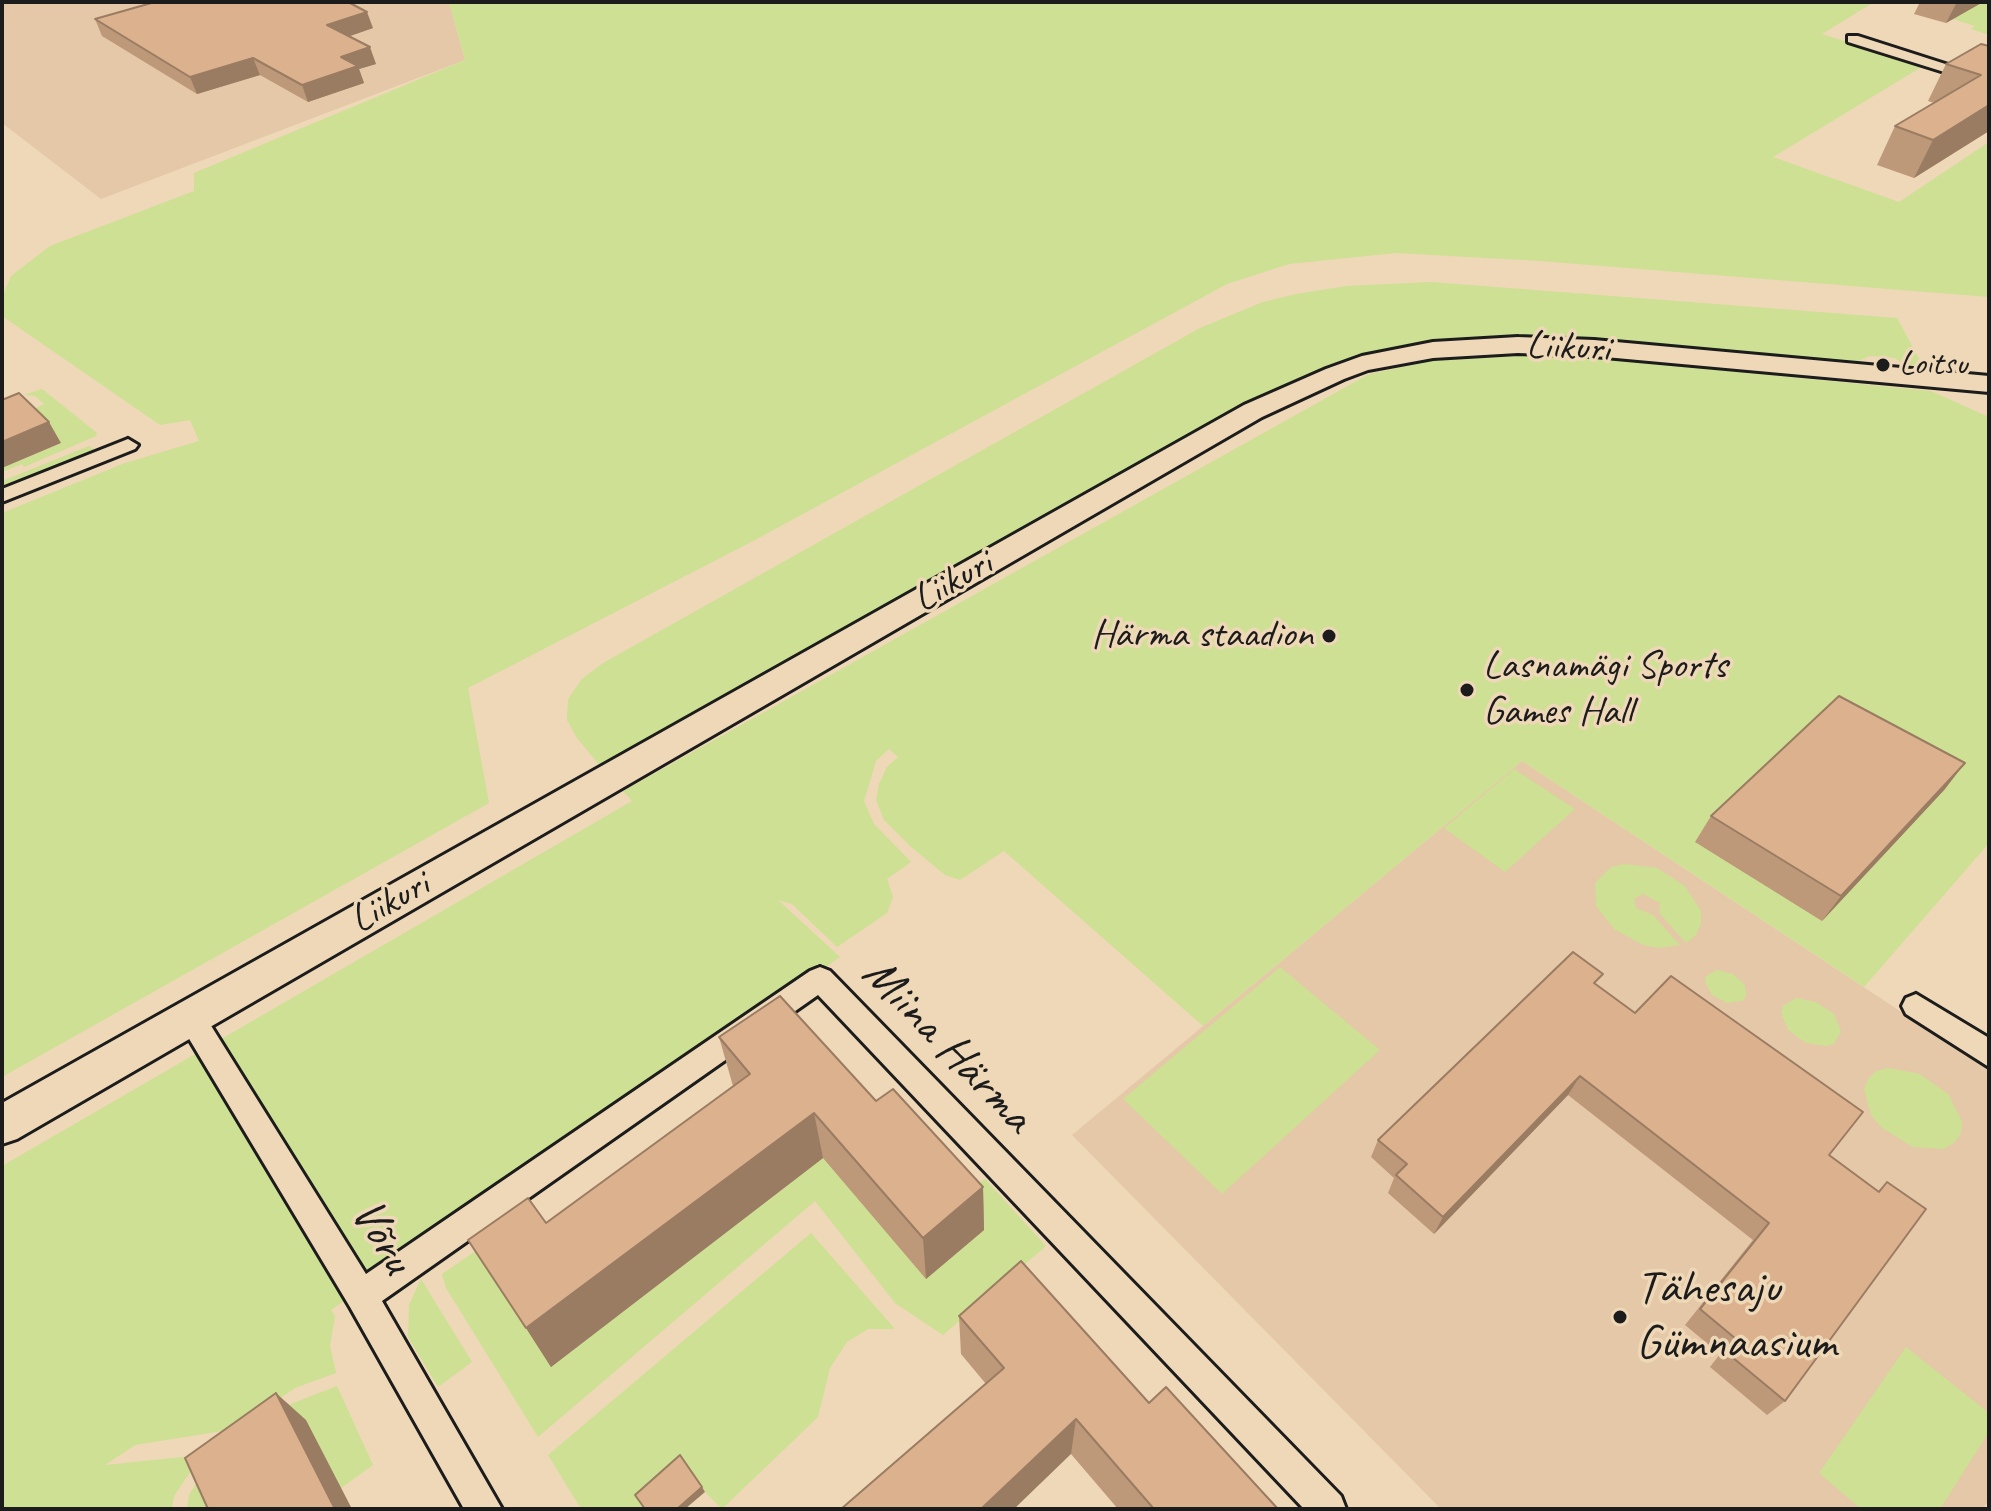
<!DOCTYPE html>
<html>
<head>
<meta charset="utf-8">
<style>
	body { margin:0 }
	#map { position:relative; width:1991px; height:1511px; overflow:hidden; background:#eed8b7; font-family:Caveat,sans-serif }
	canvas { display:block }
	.frame { position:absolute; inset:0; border:4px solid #1c1c1c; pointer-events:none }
</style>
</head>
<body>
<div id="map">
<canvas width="1991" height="1511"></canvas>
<div class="frame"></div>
</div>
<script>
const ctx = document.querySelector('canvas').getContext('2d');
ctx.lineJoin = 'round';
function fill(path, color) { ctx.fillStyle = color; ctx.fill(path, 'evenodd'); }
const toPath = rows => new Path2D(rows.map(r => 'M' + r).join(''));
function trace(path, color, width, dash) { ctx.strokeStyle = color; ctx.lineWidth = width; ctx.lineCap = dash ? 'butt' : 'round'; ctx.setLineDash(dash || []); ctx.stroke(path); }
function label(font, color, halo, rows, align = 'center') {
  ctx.font = font + ' Caveat,sans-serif'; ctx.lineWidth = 7; ctx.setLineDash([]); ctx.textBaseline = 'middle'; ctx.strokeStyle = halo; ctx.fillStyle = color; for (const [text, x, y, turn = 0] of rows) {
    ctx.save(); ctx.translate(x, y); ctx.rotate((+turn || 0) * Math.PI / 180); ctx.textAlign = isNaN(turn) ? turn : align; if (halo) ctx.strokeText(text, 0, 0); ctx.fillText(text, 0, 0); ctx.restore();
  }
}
const built = toPath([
	[2,2,449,2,465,60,101,199,2,123],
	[1522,761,1989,1070,1989,1499,1983,1509,1441,1509,1072,1135]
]);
const green = toPath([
	[449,2,1874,2,1822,34,1923,66,1773,157,1899,202,1989,142,1989,297,1540,261,1396,253,1289,264,1227,284,753,541,468,688,489,803,2,1077,2,513,125,463,199,441,190,420,160,425,2,316,2,298,11,276,50,246,194,191,194,173,465,60],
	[1983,2,1989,2,1989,35,1971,29,1975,26,1953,19],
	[1431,282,1897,318,1923,366,1904,365,1895,358,1870,356,1858,361,1825,360,1826,364,1567,340,1379,353,1332,366,1238,410,601,767,577,738,567,720,568,699,582,679,603,663,1200,328,1263,302,1296,294,1347,286],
	[1497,354,1567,355,1931,391,1989,417,1989,843,1864,987,1522,761,1203,1026,1004,851,960,880,945,875,910,846,884,820,876,800,879,784,887,767,898,757,889,749,876,761,864,801,874,824,911,862,887,879,893,897,887,913,837,947,792,904,778,900,840,957,331,1310,335,1316,330,1346,336,1373,295,1388,235,1429,135,1445,105,1465,202,1455,174,1496,172,1509,2,1509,2,1166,632,801,623,791,1369,374,1436,360],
	[42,389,97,433,96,436,24,467,22,464,2,472,2,468,61,443,32,410,44,404,35,396,24,395],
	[89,446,96,450,2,488,2,481],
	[1514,769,1575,809,1505,872,1444,828],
	[1624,864,1657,868,1685,886,1701,911,1701,924,1696,935,1686,943,1659,913,1660,903,1643,894,1634,899,1636,908,1653,915,1680,945,1658,948,1643,945,1614,929,1596,906,1595,883,1611,867],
	[1280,967,1380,1050,1222,1194,1123,1099],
	[1717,970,1733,974,1745,985,1746,997,1742,1001,1727,1003,1712,995,1705,982,1706,976],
	[1796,998,1816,1002,1834,1014,1841,1031,1834,1044,1826,1046,1806,1043,1788,1030,1781,1013,1783,1006],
	[1889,1068,1920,1074,1948,1094,1962,1121,1961,1133,1955,1142,1944,1149,1913,1147,1882,1128,1871,1115,1864,1089,1868,1079,1876,1071],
	[836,1148,956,1199,985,1179,1046,1246,943,1335,895,1303,815,1201,538,1437,446,1288,442,1274,530,1214,553,1241],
	[811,1233,895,1329,868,1329,847,1342,830,1368,818,1417,722,1509,705,1492,683,1460,645,1509,581,1509,548,1455],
	[421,1279,472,1362,438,1387,408,1337,409,1305],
	[1906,1347,1989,1413,1989,1432,1940,1509,1861,1509,1819,1473],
	[337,1386,373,1465,341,1488,232,1509,187,1509,189,1495,207,1466,293,1403]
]);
const street = toPath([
	[1848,36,1858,36,1989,78,1989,86,1848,42,1848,36],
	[128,439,138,445,135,449,2,502,2,489,128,439],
	[820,967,830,971,1341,1496,1346,1509,1304,1509,818,995,382,1301,502,1509,464,1509,350,1307,176,1017,180,1008,190,1005,200,1008,366,1274,810,971,820,967],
	[1916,994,1989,1038,1989,1067,1906,1014,1902,1006,1906,998,1916,994]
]);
const secondary = toPath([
	[1518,337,1594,340,1989,376,1989,392,1594,356,1518,353,1433,358,1368,370,1344,379,1262,417,17,1139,2,1144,2,1103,1244,405,1326,369,1362,356,1433,342,1518,337]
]);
const wall = toPath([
	[1920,2,1983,2,1946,23,1914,14],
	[95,19,373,28,349,36,376,64,359,69,364,83,308,102,260,75,197,94,102,36],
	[1989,46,1989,131,1914,178,1877,165,1895,126,1934,103,1928,101,1946,64],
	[1945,789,1822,921,1695,842,1711,816],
	[1597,985,1878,1191,1887,1182,1785,1401,1767,1415,1710,1367,1720,1354,1685,1325,1753,1240,1568,1095,1434,1234,1388,1193,1394,1178,1371,1157,1378,1140],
	[719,1037,876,1101,983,1187,984,1230,926,1279,823,1158,551,1367,526,1328,546,1223,733,1086],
	[959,1316,1149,1403,1278,1509,1118,1509,1071,1454,986,1384,961,1354]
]);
const shadedWall = toPath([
	[1957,2,1983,2,1946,23],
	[367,12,373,28,333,42,327,25],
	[370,47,376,64,359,69,364,83,308,102,302,85,341,57],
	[253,58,260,75,197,94,190,77],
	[1989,105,1989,131,1914,178,1933,140],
	[49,422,61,443,2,468,2,442],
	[1965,763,1945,789,1822,921,1841,896],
	[1580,1076,1568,1095,1434,1234,1443,1217],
	[814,1113,823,1158,551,1367,526,1328],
	[983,1187,984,1230,926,1279,923,1238],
	[276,1393,306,1420,352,1509,335,1509],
	[1076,1419,1071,1454,1014,1509,981,1509],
	[702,1487,705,1492,685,1509,677,1509]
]);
const building = toPath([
	[155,2,348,2,367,12,327,25,370,47,341,57,358,66,302,85,253,58,190,77,95,19,155,2],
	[1981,44,1989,46,1989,105,1933,140,1895,126,1981,75,1946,64,1981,44],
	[19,393,49,422,2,442,2,400,19,393],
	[1839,696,1965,763,1841,896,1711,816,1839,696],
	[1573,952,1603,974,1594,983,1635,1013,1671,976,1863,1112,1829,1155,1879,1192,1887,1182,1926,1209,1785,1401,1726,1352,1736,1339,1700,1309,1769,1223,1580,1076,1443,1217,1396,1175,1407,1164,1378,1140,1573,952],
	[780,996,876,1101,893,1089,983,1187,923,1238,814,1113,526,1328,468,1240,528,1198,546,1223,750,1074,719,1037,780,996],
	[1021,1261,1149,1403,1166,1387,1278,1509,1154,1509,1076,1419,981,1509,841,1509,1004,1368,959,1316,1021,1261],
	[276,1393,335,1509,208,1509,185,1458,276,1393],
	[680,1455,702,1487,677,1509,645,1509,635,1495,680,1455]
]);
const markers = [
	[1883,365,8,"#1c1c1c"],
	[1329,636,8,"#1c1c1c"],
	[1467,690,8,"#1c1c1c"],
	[1620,1317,8,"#1c1c1c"]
];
const farPoinames = [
	["Loitsu",1899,365]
];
const streetNames = [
	["Liikuri",1568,348,3],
	["Liikuri",953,582,-30],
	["Liikuri",390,903,-30]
];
const poiNames = [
	["Härma staadion",1313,636],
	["Lasnamägi Sports",1483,667,"left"],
	["Games Hall",1483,713,"left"]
];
const nearStreetnames = [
	["Miina Härma",947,1046,46],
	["Võru",381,1237,59]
];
const nearPoinames = [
	["Tähesaju",1636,1289],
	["Gümnaasium",1636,1344]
];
fill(built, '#e5c8a7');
fill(green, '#cde094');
trace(street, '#1c1c1c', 6);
trace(secondary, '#1c1c1c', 6);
fill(street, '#eed8b7');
fill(secondary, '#eed8b7');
fill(wall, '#bd9879');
fill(shadedWall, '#9a7c63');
fill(building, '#dcb18d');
trace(building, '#9a7c63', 2);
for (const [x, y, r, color] of markers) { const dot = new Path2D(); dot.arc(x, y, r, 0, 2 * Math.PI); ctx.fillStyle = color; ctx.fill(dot); trace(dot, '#eed8b7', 3); }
label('34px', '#1c1c1c', '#eed8b7', farPoinames, 'left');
label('40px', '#1c1c1c', '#eed8b7', streetNames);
label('40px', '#1c1c1c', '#eed8b7', poiNames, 'right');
label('48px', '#1c1c1c', '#eed8b7', nearStreetnames);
label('48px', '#1c1c1c', '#eed8b7', nearPoinames, 'left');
</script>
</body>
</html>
